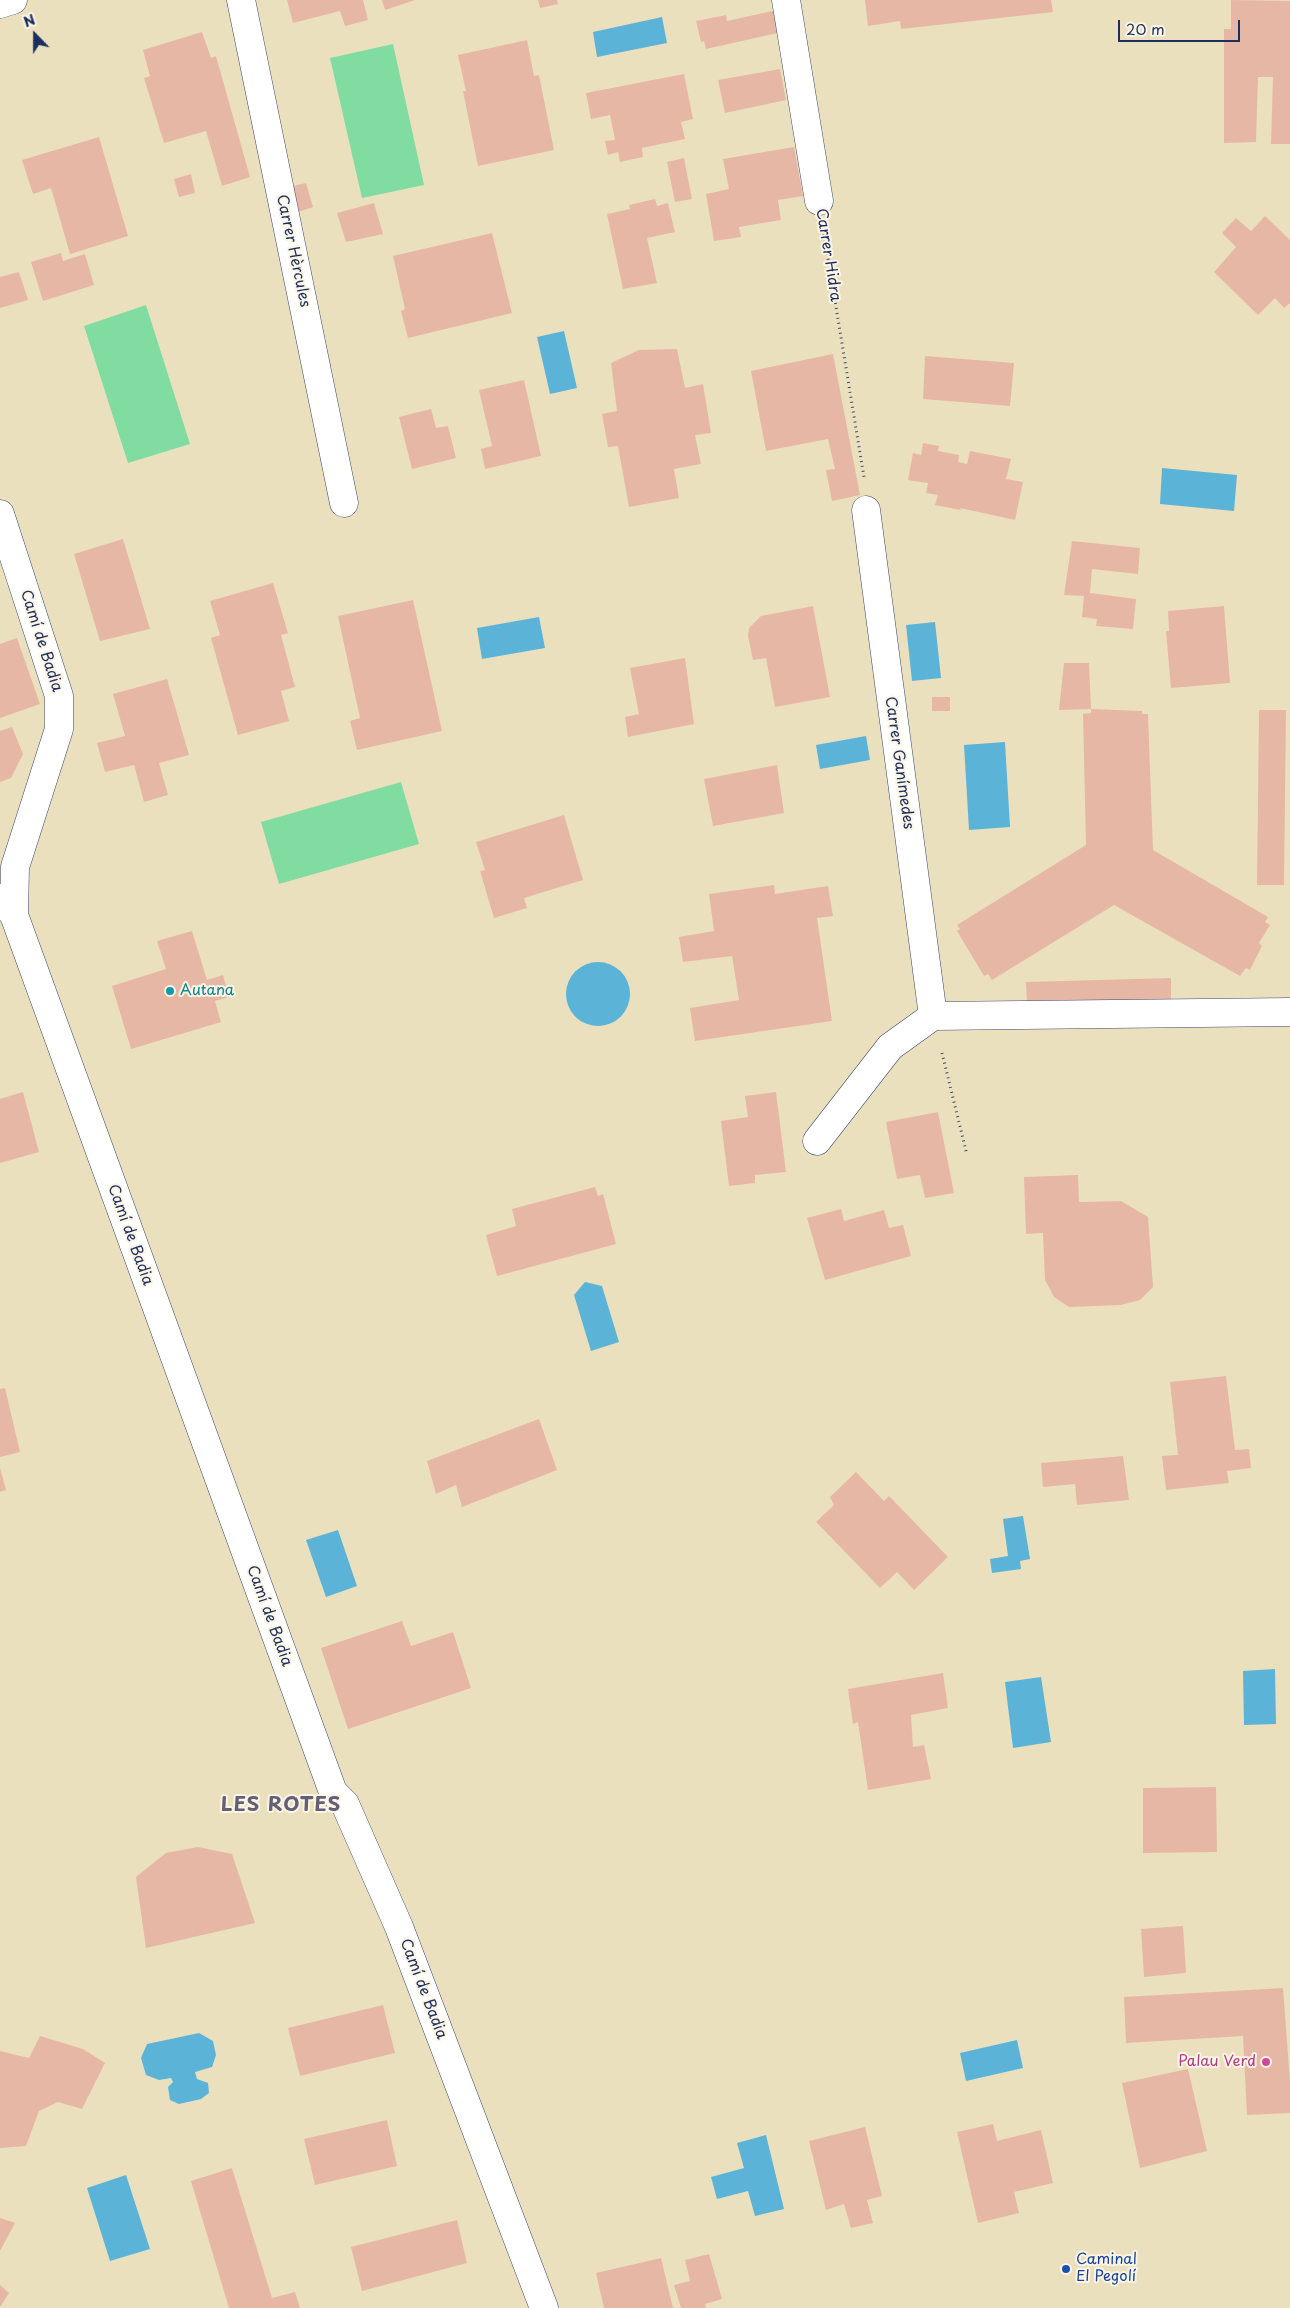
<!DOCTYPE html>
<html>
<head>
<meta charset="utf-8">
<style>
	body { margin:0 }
	#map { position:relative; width:1290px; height:2308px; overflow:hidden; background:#ebe0be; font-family:"Playpen Sans",sans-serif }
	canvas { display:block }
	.north { position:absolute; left:10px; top:10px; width:50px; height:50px; -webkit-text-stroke:4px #fcf5e5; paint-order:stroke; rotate:338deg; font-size:14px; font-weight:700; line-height:20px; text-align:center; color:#1b2f5e }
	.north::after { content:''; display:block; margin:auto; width:18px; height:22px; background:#1b2f5e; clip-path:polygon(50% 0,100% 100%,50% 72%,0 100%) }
	.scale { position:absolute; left:1118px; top:20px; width:122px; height:22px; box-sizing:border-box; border:2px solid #1b2f5e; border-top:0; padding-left:6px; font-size:15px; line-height:18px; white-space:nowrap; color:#1b2f5e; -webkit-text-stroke:4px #fcf5e5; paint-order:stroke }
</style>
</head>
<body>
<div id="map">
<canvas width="1290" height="2308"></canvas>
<div class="north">N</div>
<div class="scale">20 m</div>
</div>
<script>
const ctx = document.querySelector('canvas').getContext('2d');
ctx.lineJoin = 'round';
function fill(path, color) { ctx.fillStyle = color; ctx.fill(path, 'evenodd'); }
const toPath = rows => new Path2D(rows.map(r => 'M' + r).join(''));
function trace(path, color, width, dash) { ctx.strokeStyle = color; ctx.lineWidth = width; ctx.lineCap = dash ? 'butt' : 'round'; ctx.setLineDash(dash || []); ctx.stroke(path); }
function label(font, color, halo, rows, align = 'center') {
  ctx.font = font + ' "Playpen Sans",sans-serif'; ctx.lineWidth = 4; ctx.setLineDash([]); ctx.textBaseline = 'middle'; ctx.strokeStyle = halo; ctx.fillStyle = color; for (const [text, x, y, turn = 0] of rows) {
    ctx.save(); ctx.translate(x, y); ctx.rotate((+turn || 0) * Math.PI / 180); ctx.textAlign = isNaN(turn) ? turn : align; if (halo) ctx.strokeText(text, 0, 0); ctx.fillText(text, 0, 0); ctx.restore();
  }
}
const green = toPath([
	[393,44,424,185,362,198,330,58],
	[146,305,190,444,128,463,84,326],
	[401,782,419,844,279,884,261,822]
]);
const water = toPath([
	[662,17,667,43,597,57,593,32],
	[564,331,577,388,550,394,537,337],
	[1162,468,1237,475,1234,511,1160,504],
	[539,617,545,648,482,659,477,628],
	[935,622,941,678,912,681,906,625],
	[866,736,870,760,820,769,816,745],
	[1005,742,1010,827,969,830,964,745],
	'566 994a32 32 0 1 1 64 0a32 32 0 1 1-64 0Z',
	[585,1282,602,1286,619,1342,591,1351,574,1295],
	[1023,1516,1030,1559,1020,1561,1021,1569,992,1573,990,1559,1008,1556,1003,1519],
	[338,1530,357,1586,326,1597,306,1540],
	[1275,1669,1276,1724,1244,1725,1243,1671],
	[1041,1677,1051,1742,1013,1748,1005,1682],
	[199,2033,213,2041,216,2055,212,2067,195,2072,197,2079,208,2083,209,2093,201,2099,179,2104,170,2100,168,2087,173,2082,171,2078,159,2080,146,2075,141,2058,147,2044],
	[1017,2040,1023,2068,966,2081,960,2053],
	[766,2135,784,2209,755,2216,748,2191,717,2199,711,2177,744,2168,737,2143],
	[126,2175,150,2249,110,2261,87,2188]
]);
const building = toPath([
	[287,0,363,0,368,20,345,26,340,11,293,23],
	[382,0,415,0,385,10],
	[538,0,557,0,558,4,540,8],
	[865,0,1051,0,1053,12,901,29,900,21,868,26],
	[1231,0,1290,1,1290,144,1271,144,1273,77,1258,77,1256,142,1224,143,1224,29,1231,29],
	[777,10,782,32,706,49,704,41,701,42,696,21,726,15,727,21],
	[202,32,211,58,216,56,250,177,222,186,206,131,164,143,144,78,150,76,143,50],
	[527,40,534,76,539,75,554,150,478,166,463,91,466,91,458,55],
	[780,69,786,100,725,113,718,80],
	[684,74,693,119,681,122,685,139,642,148,643,157,620,162,618,152,608,155,605,141,615,140,610,115,591,119,586,93],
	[99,137,128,236,70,254,51,188,33,194,22,160],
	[794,147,803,196,778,200,781,220,739,227,741,237,714,241,706,194,729,189,723,159],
	[684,158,692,199,675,202,667,162],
	[191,174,195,193,179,197,174,179],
	[306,183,313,207,295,213,289,187],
	[655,199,657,206,668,203,675,232,647,238,657,283,623,289,607,214,630,209,629,205],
	[374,203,383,234,346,242,337,213],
	[1265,216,1290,240,1290,303,1284,308,1275,298,1258,315,1214,272,1236,247,1222,233,1236,218,1251,231],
	[492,233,512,313,408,338,401,311,405,309,393,256],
	[61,253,63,261,85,254,94,285,43,301,31,262],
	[19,272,28,300,0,308,0,277],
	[677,349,685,388,703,384,711,433,695,435,701,464,674,469,679,498,629,507,618,446,608,447,602,414,617,411,611,363,639,350],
	[833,354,860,495,832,501,826,470,835,469,828,439,766,451,751,371],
	[925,356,1014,363,1010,406,923,399],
	[524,380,541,456,485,469,481,449,492,446,479,390],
	[431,409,436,428,448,426,456,458,412,469,399,417],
	[923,443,939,446,938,451,959,455,958,462,967,464,970,451,1011,459,1006,479,1023,482,1015,520,960,508,961,510,935,505,938,495,926,493,928,483,908,480,913,453,921,455],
	[123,539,150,629,100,641,74,554],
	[1072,541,1140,548,1138,574,1092,569,1090,593,1136,599,1133,629,1096,626,1097,619,1082,617,1084,596,1064,595],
	[273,583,288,633,281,635,295,687,281,691,289,721,238,735,211,638,220,635,210,601],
	[413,600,442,731,357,750,350,721,360,718,338,616],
	[813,606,830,697,775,707,766,658,753,660,748,636,749,628,761,616],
	[1224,606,1230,683,1171,688,1166,631,1169,631,1168,611],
	[17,638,40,704,0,718,0,644],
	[685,658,694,724,628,737,625,717,639,714,630,668],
	[1064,663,1089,663,1091,709,1059,710],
	[167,679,189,755,159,763,168,795,144,802,134,765,105,772,97,743,125,736,113,694],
	[932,697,950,697,950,711,932,711],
	[1091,709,1142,711,1142,714,1148,714,1153,850,1268,917,1265,922,1270,925,1259,943,1262,946,1250,970,1246,968,1240,976,1114,905,992,980,988,974,984,976,957,931,960,929,957,925,1086,845,1083,714,1091,713],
	[1259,710,1286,710,1284,885,1257,885],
	[12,727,23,754,11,778,0,782,0,731],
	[777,765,784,813,713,826,704,779],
	[564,815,583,880,524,898,527,908,494,918,480,871,485,870,476,842],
	[774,885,775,894,828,886,833,916,817,918,832,1021,695,1041,690,1008,739,1000,732,956,683,962,679,937,714,931,709,894],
	[192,931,207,980,223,975,229,997,215,1001,221,1022,131,1049,112,986,166,969,157,941],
	[1171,978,1171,1001,1027,1005,1026,982],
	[23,1092,39,1152,0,1163,0,1099],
	[776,1092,786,1172,755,1175,755,1183,729,1186,721,1121,748,1117,745,1096],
	[938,1112,954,1193,925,1198,920,1175,897,1179,886,1122],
	[1078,1175,1079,1202,1121,1201,1148,1217,1153,1287,1140,1300,1121,1305,1069,1307,1054,1297,1045,1280,1043,1233,1026,1234,1024,1177],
	[595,1187,598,1196,603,1194,616,1244,497,1276,486,1235,516,1226,512,1209],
	[841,1209,844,1221,884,1210,889,1228,903,1225,911,1256,825,1280,807,1218],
	[1226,1376,1235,1450,1249,1449,1251,1468,1227,1471,1229,1483,1166,1490,1162,1456,1178,1455,1170,1382],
	[5,1388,20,1452,0,1457,0,1389],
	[539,1419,557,1470,462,1507,456,1485,436,1494,427,1461],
	[1123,1456,1129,1500,1077,1505,1075,1484,1043,1487,1041,1463],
	[0,1468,6,1490,0,1492],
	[856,1472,884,1501,889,1496,948,1557,914,1590,897,1572,880,1588,816,1522,834,1505,830,1497],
	[402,1621,411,1646,453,1632,471,1688,348,1729,321,1648],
	[943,1673,948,1708,911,1715,913,1747,924,1745,931,1779,868,1790,858,1722,853,1724,848,1689],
	[1216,1787,1217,1852,1143,1853,1143,1788],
	[198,1847,232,1854,255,1923,146,1948,136,1877,166,1853],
	[1183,1926,1186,1973,1144,1977,1141,1929],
	[1283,1988,1290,2081,1290,2113,1247,2115,1243,2036,1126,2043,1124,1997],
	[383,2005,395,2053,300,2076,288,2028],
	[40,2036,83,2049,105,2063,82,2109,58,2102,39,2111,26,2146,0,2148,0,2051,29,2058],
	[1188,2069,1207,2151,1140,2168,1122,2083],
	[387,2120,397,2166,315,2185,304,2139],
	[993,2124,997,2141,1041,2130,1053,2183,1014,2192,1019,2213,978,2223,957,2132],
	[865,2127,882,2196,867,2200,873,2223,851,2228,844,2204,826,2210,809,2141],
	[232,2168,272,2298,295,2292,300,2308,229,2308,191,2181],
	[0,2218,15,2223,0,2251],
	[457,2220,467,2263,362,2291,351,2247],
	[709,2254,722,2299,705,2304,706,2308,681,2308,674,2285,690,2281,685,2260],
	[661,2258,673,2308,604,2308,596,2273],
	[0,2285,9,2293,0,2307]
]);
const path = toPath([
	[824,234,864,477],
	[942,1053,967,1155]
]);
const street = toPath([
	[241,0,344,503],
	[786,0,819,201],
	[0,4,13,0],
	[866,510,933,1016],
	[0,514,59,696,59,729,15,867,14,915],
	[0,898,14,915,333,1792,345,1804,399,1927,544,2308],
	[817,1141,890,1047,933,1016,1290,1012]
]);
const markers = [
	[170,991,5,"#0f9aa8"],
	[1266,2062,5,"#d1479c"],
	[1066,2269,5,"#1a4fb4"]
];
const streetNames = [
	["Carrer Hèrcules",293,251,78],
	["Carrer Hidra",828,255,81],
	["Camí de Badia",41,641,72],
	["Carrer Ganímedes",899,763,82],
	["Camí de Badia",130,1235,70],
	["Camí de Badia",269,1616,70],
	["Camí de Badia",423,1989,69]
];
const cultureNames = [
	["Autana",180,991]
];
const hotelNames = [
	["Palau Verd",1256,2062]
];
const transitNames = [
	["Caminal",1076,2260],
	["El Pegolí",1076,2277]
];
const districtNames = [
	["LES ROTES",281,1805]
];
fill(green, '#81dca2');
fill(water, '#5bb3d8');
fill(building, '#e7b7a6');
trace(street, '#3a4a6c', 29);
trace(path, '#3a4a6c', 3, [1, 4]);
trace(street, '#fff', 28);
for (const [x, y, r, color] of markers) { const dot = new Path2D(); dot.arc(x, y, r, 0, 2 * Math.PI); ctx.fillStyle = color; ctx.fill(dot); trace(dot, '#fcf5e5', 2); }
label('15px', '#1b2f5e', '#fcf5e5', streetNames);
label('15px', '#0d838f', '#fcf5e5', cultureNames, 'left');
label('15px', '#b23c85', '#fcf5e5', hotelNames, 'right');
label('15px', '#164399', '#fcf5e5', transitNames, 'left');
ctx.letterSpacing = '1px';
label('bold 20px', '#625f77', '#fcf5e5', districtNames);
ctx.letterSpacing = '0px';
</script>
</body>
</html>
